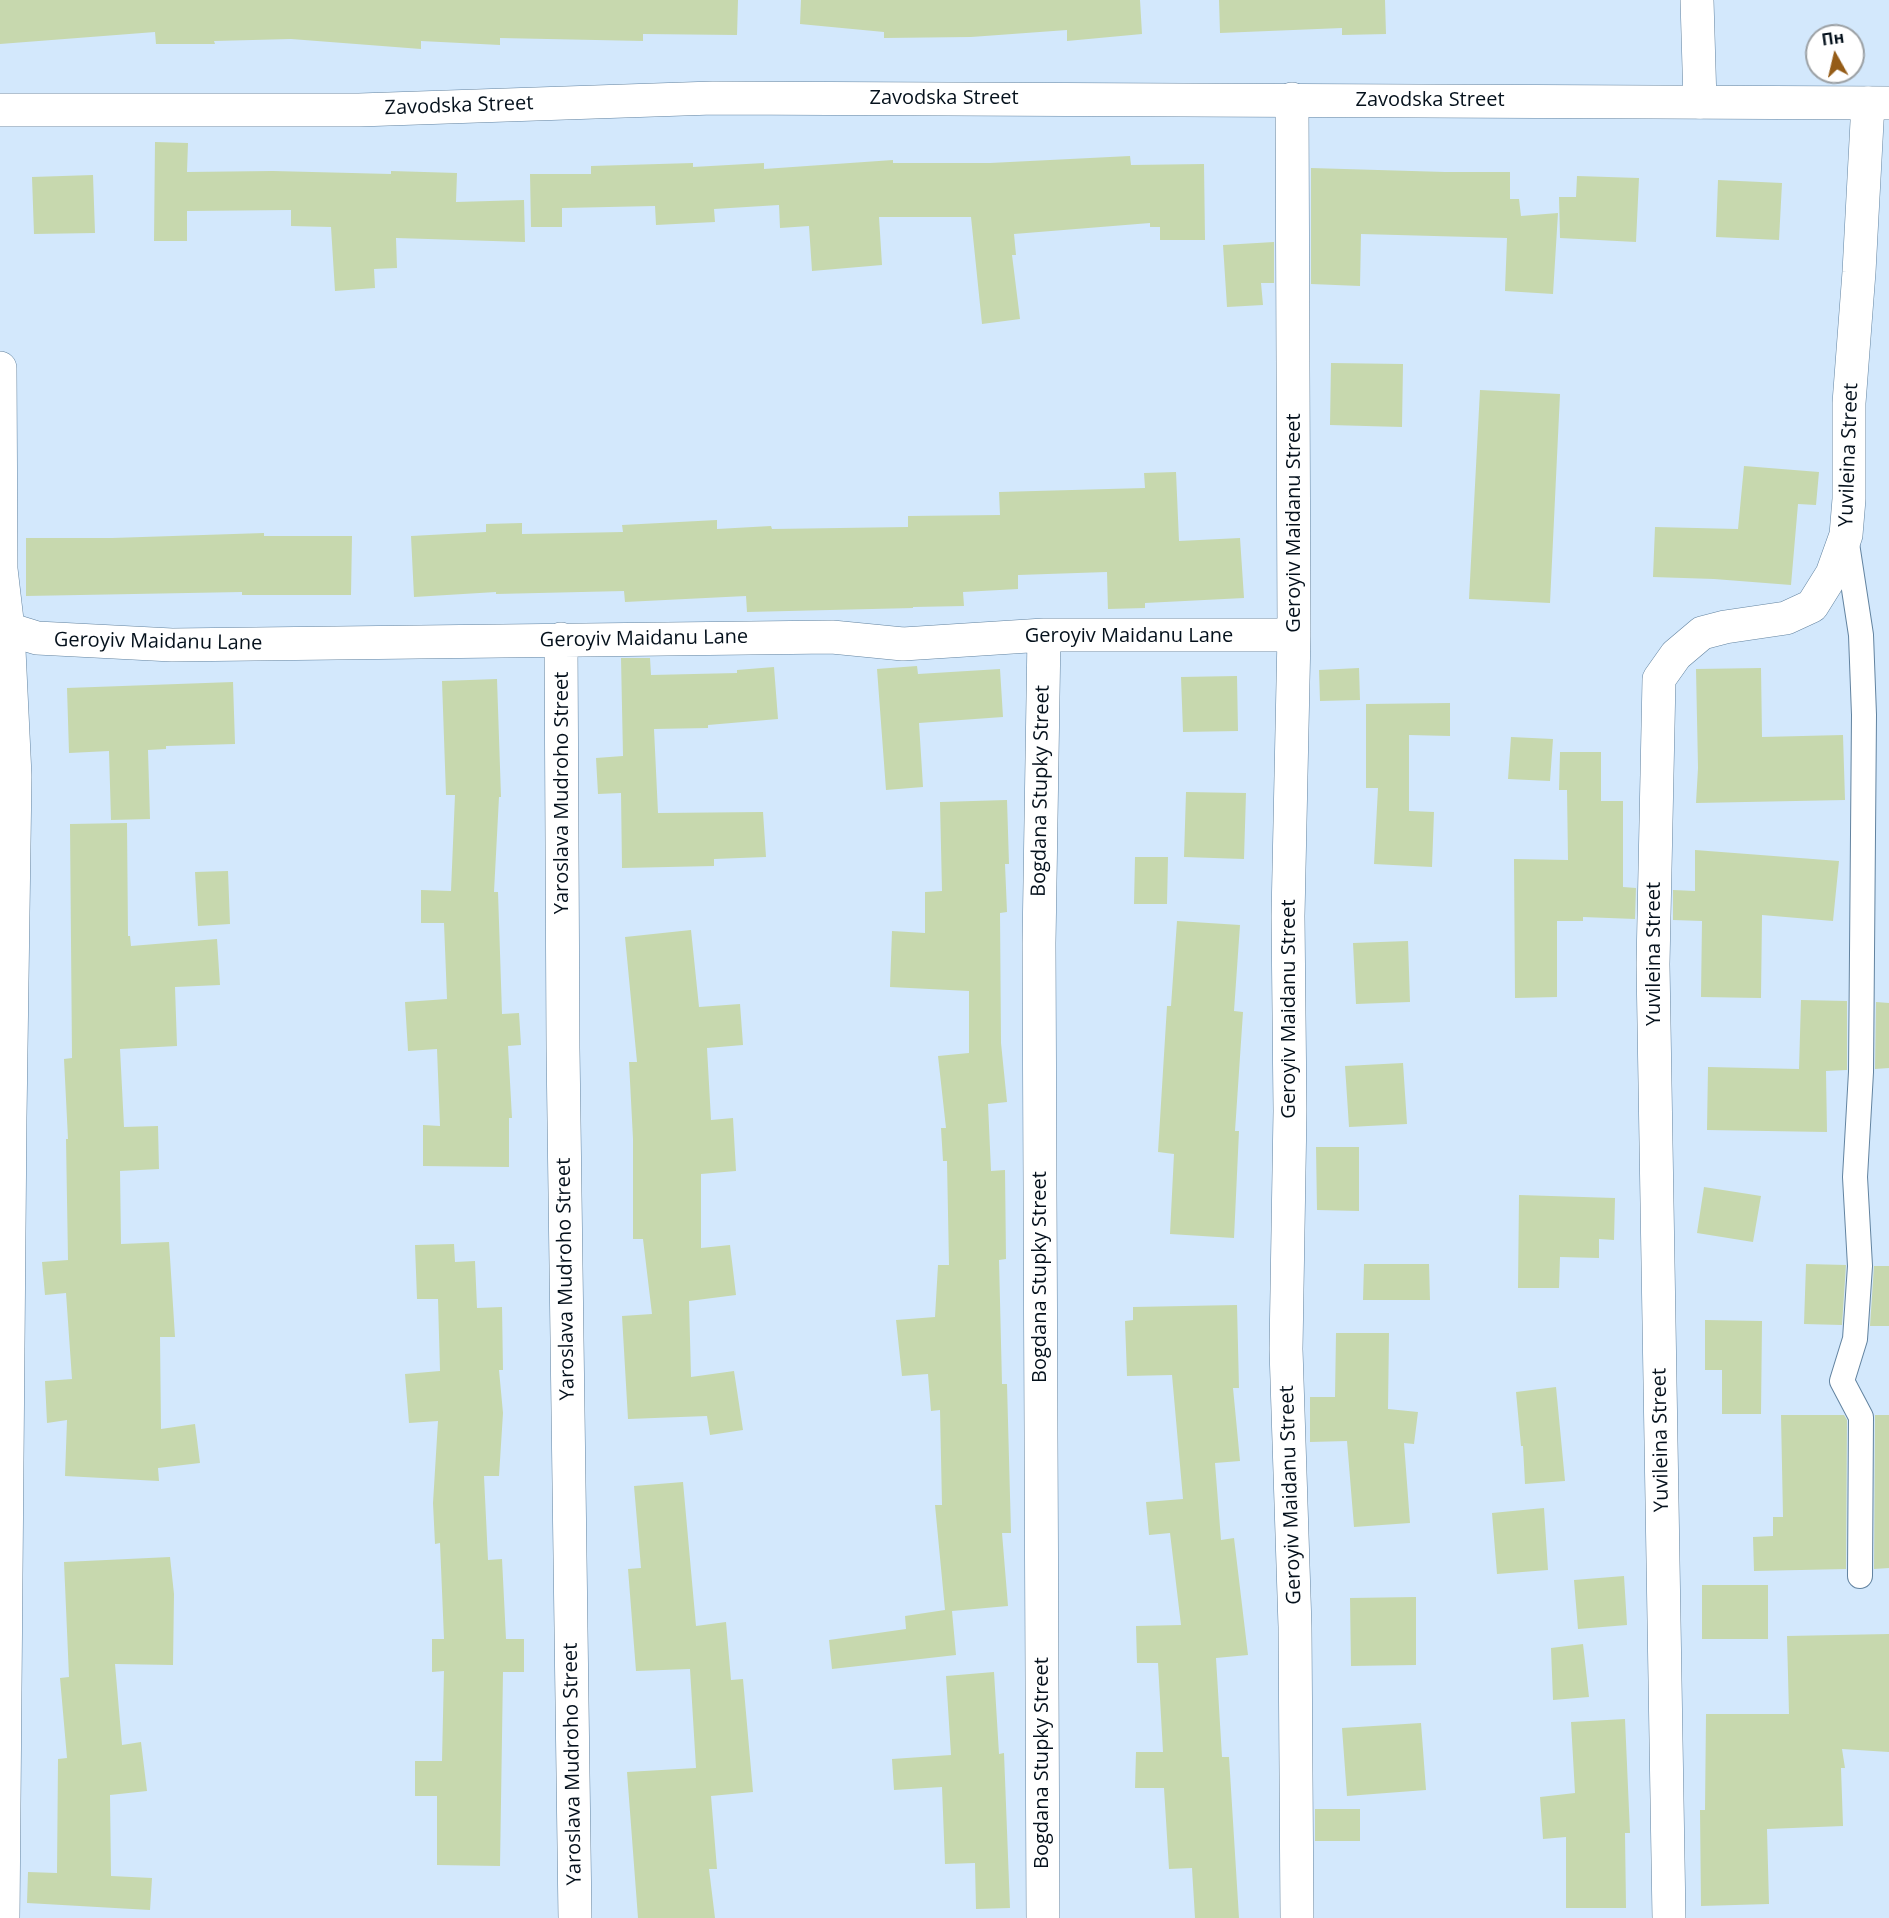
<!DOCTYPE html>
<html>
<head>
<meta charset="utf-8">
<style>
	body { margin:0 }
	#map { position:relative; width:1889px; height:1918px; overflow:hidden; background:#d3e8fc; font-family:"Open Sans",sans-serif }
	canvas { display:block }
	.north { position:absolute; left:1805px; top:24px; width:60px; height:60px; box-sizing:border-box; background:#fff; border:2px solid #9ba0a4; border-radius:50%; rotate:352deg; font-size:16px; font-weight:700; line-height:24px; text-align:center; color:#05111c }
	.north::after { content:''; display:block; margin:auto; width:21px; height:27px; background:#955c17; clip-path:polygon(50% 0,100% 100%,50% 72%,0 100%) }
</style>
</head>
<body>
<div id="map">
<canvas width="1889" height="1918"></canvas>
<div class="north">Пн</div>
</div>
<script>
const ctx = document.querySelector('canvas').getContext('2d');
ctx.lineJoin = 'round';
function fill(path, color) { ctx.fillStyle = color; ctx.fill(path, 'evenodd'); }
const toPath = rows => new Path2D(rows.map(r => 'M' + r).join(''));
function trace(path, color, width, dash) { ctx.strokeStyle = color; ctx.lineWidth = width; ctx.lineCap = dash ? 'butt' : 'round'; ctx.setLineDash(dash || []); ctx.stroke(path); }
function label(font, color, halo, rows, align = 'center') {
  ctx.font = font + ' "Open Sans",sans-serif'; ctx.lineWidth = 6; ctx.setLineDash([]); ctx.textBaseline = 'middle'; ctx.strokeStyle = halo; ctx.fillStyle = color; for (const [text, x, y, turn = 0] of rows) {
    ctx.save(); ctx.translate(x, y); ctx.rotate((+turn || 0) * Math.PI / 180); ctx.textAlign = isNaN(turn) ? turn : align; if (halo) ctx.strokeText(text, 0, 0); ctx.fillText(text, 0, 0); ctx.restore();
  }
}
const building = toPath([
	[0,0,738,0,737,35,643,34,643,41,500,38,500,45,421,41,421,49,291,39,214,41,215,44,156,44,155,32,0,44],
	[801,0,1140,0,1142,34,1067,41,1067,30,971,37,884,38,884,32,800,24],
	[1219,0,1385,0,1386,34,1342,35,1342,28,1220,33],
	[155,142,188,143,187,172,273,171,391,174,391,171,457,173,456,202,524,200,525,242,396,238,397,268,374,269,375,288,335,291,331,227,291,226,291,210,187,211,187,241,154,241],
	[1130,156,1131,165,1204,164,1205,240,1160,240,1160,227,1150,227,1150,223,1014,234,1016,255,1012,255,1020,319,982,324,971,217,879,217,882,265,812,271,809,226,780,228,779,205,714,209,715,222,656,225,655,206,562,208,562,227,531,227,530,174,591,174,591,166,693,163,693,167,764,163,764,169,893,160,893,163,990,163],
	[1311,168,1445,172,1510,172,1510,199,1519,199,1521,216,1558,213,1553,294,1505,291,1507,238,1361,234,1360,286,1311,284],
	[93,175,95,233,34,234,32,177],
	[1577,176,1639,178,1636,242,1560,238,1559,197,1576,197],
	[1718,180,1782,183,1779,240,1716,237],
	[1274,242,1274,283,1261,283,1263,305,1227,307,1223,245],
	[1331,363,1403,364,1402,427,1330,425],
	[1480,390,1560,394,1550,603,1469,599],
	[1744,466,1819,472,1816,505,1798,504,1791,585,1714,579,1653,577,1655,527,1738,529],
	[1176,472,1179,541,1240,538,1244,598,1145,603,1145,608,1108,609,1107,572,1018,575,1018,589,963,592,964,606,913,607,913,608,747,612,746,596,625,602,624,591,496,594,496,592,414,597,411,536,486,532,486,524,522,523,522,534,623,532,622,525,717,520,717,529,771,526,772,529,908,527,908,516,1000,515,999,492,1145,488,1144,473],
	[264,533,264,536,352,536,351,595,242,595,242,592,26,596,26,538,112,538],
	[621,658,650,658,651,675,737,673,737,670,774,667,778,719,708,725,708,728,654,729,658,813,763,812,766,857,714,859,714,866,622,868,621,793,598,794,596,758,623,756],
	[917,666,918,674,1000,669,1003,717,919,723,923,787,886,790,877,669],
	[1359,668,1360,700,1320,701,1319,670],
	[1761,668,1762,737,1843,735,1845,800,1696,803,1698,768,1696,669],
	[1237,676,1238,731,1183,732,1181,677],
	[497,679,501,797,499,797,494,892,498,892,502,1014,519,1013,521,1045,508,1046,512,1118,509,1118,509,1167,423,1166,423,1125,440,1126,437,1049,408,1051,405,1002,447,999,444,923,421,923,421,890,451,891,455,795,446,795,442,681],
	[233,682,235,744,166,746,166,749,148,750,150,819,111,820,109,751,69,753,67,688],
	[1450,703,1450,736,1409,735,1409,811,1434,812,1432,867,1374,864,1378,788,1366,788,1366,704],
	[1511,737,1553,739,1550,781,1508,779],
	[1560,752,1601,752,1601,801,1623,801,1623,887,1636,888,1635,919,1583,917,1583,921,1557,921,1557,997,1515,998,1514,859,1568,860,1567,790,1559,790],
	[1186,792,1246,793,1244,859,1184,857],
	[1007,800,1009,864,1005,864,1007,912,1000,913,1001,1043,1007,1102,988,1104,991,1171,1005,1170,1006,1259,999,1260,1002,1384,1007,1384,1011,1533,1002,1533,1008,1606,952,1611,956,1655,832,1669,829,1640,906,1629,905,1616,945,1610,935,1505,942,1505,940,1410,931,1411,928,1374,902,1376,896,1320,935,1317,938,1265,949,1265,947,1161,943,1161,941,1128,946,1128,938,1056,969,1053,969,991,890,987,892,931,925,933,925,892,942,891,940,802],
	[127,823,128,936,130,936,131,946,217,939,220,985,175,987,177,1046,120,1049,124,1127,158,1126,159,1169,120,1171,121,1244,169,1242,175,1337,160,1337,161,1429,195,1424,200,1463,158,1468,159,1481,65,1476,67,1420,47,1423,45,1381,72,1379,66,1293,45,1295,42,1262,68,1260,66,1139,68,1139,64,1059,72,1058,70,824],
	[1695,850,1839,861,1833,921,1762,915,1761,998,1701,997,1702,921,1673,920,1673,890,1695,891],
	[1135,857,1168,857,1167,904,1134,904],
	[228,871,230,924,198,926,195,872],
	[1177,921,1240,925,1234,1011,1243,1012,1235,1131,1239,1131,1234,1238,1170,1234,1174,1154,1158,1152,1167,1006,1171,1006],
	[691,930,699,1007,740,1004,743,1045,707,1048,711,1120,733,1118,736,1171,701,1174,701,1248,730,1245,736,1295,689,1301,691,1377,734,1371,743,1430,710,1435,707,1416,628,1419,622,1316,652,1314,643,1239,633,1239,633,1139,629,1062,637,1062,625,937],
	[1408,941,1410,1002,1356,1004,1353,943],
	[1801,1000,1847,1001,1847,1070,1826,1071,1827,1132,1707,1130,1708,1067,1799,1069],
	[1876,1002,1889,1003,1889,1068,1875,1069],
	[1403,1063,1407,1124,1349,1127,1345,1066],
	[1316,1147,1359,1147,1359,1211,1317,1210],
	[1704,1187,1761,1196,1753,1242,1697,1233],
	[1519,1195,1615,1198,1614,1240,1599,1239,1599,1258,1560,1257,1559,1288,1518,1288],
	[454,1244,455,1262,475,1261,477,1308,502,1307,503,1370,499,1370,503,1413,499,1476,484,1476,488,1560,502,1559,506,1639,524,1639,524,1672,503,1672,500,1866,437,1865,437,1796,415,1796,415,1761,442,1761,444,1671,432,1672,432,1639,444,1639,440,1543,435,1544,433,1503,438,1421,409,1423,405,1374,440,1371,438,1299,417,1299,415,1245],
	[1364,1264,1429,1264,1430,1300,1363,1300],
	[1806,1264,1846,1265,1842,1325,1804,1324],
	[1874,1266,1889,1266,1889,1326,1870,1326],
	[1237,1305,1239,1388,1233,1388,1240,1461,1215,1463,1221,1540,1234,1538,1248,1655,1216,1658,1222,1757,1229,1757,1239,1918,1195,1918,1192,1868,1169,1869,1164,1788,1135,1788,1136,1752,1163,1752,1158,1663,1137,1663,1136,1626,1181,1625,1170,1533,1149,1535,1146,1502,1183,1499,1172,1375,1127,1376,1125,1321,1133,1320,1133,1307],
	[1705,1320,1762,1321,1761,1414,1722,1414,1722,1370,1705,1370],
	[1336,1333,1389,1333,1388,1409,1418,1412,1414,1444,1404,1443,1410,1523,1354,1527,1347,1441,1310,1442,1310,1397,1335,1397],
	[1556,1387,1565,1481,1525,1484,1523,1446,1521,1446,1516,1392],
	[1781,1415,1844,1415,1847,1420,1846,1569,1754,1571,1753,1537,1773,1536,1773,1517,1783,1517],
	[1875,1415,1889,1415,1889,1568,1874,1569],
	[683,1482,696,1626,726,1622,731,1680,743,1679,753,1792,711,1796,717,1869,709,1869,715,1918,638,1918,627,1772,696,1768,690,1669,636,1671,628,1569,641,1568,634,1486],
	[1544,1508,1548,1570,1497,1574,1492,1513],
	[170,1557,174,1594,173,1665,115,1664,122,1745,141,1742,147,1791,110,1795,111,1876,152,1878,150,1910,27,1903,28,1872,57,1873,58,1759,67,1758,60,1678,69,1677,64,1562],
	[1624,1576,1627,1625,1578,1629,1574,1580],
	[1702,1585,1768,1585,1768,1639,1702,1639],
	[1416,1597,1416,1665,1351,1666,1350,1598],
	[1889,1634,1889,1752,1842,1749,1845,1768,1841,1768,1843,1826,1767,1829,1769,1904,1701,1906,1700,1810,1705,1810,1706,1714,1789,1714,1787,1636],
	[1583,1644,1589,1697,1553,1700,1551,1648],
	[994,1672,999,1754,1004,1753,1010,1908,976,1909,975,1863,945,1864,942,1787,894,1790,892,1759,951,1755,946,1676],
	[1625,1719,1630,1833,1625,1833,1626,1908,1566,1908,1566,1837,1543,1839,1540,1797,1575,1793,1571,1722],
	[1421,1723,1426,1790,1347,1796,1342,1728],
	[1315,1809,1360,1809,1360,1841,1315,1841]
]);
const service = toPath([
	[1846,537,1861,635,1864,715,1861,1072,1855,1177,1860,1266,1855,1339,1842,1381,1861,1417,1860,1576]
]);
const minor = toPath([
	[1697,0,1700,102],
	[1292,99,1294,635,1288,916,1290,1111,1286,1349,1295,1627,1297,1918],
	[0,368,1,569,8,629,15,776,10,1117,3,1918],
	[0,618,8,629,37,638,172,645,832,637,903,644,1044,635,1294,635],
	[561,639,563,1048,575,1918],
	[1043,1918,1039,943,1044,635],
	[1669,1918,1653,964,1659,679,1676,655,1702,633,1725,627,1786,618,1812,606,1832,574,1846,535,1849,499,1849,403,1859,272,1868,103]
]);
const tertiary = toPath([
	[0,110,359,110,713,98,1889,103]
]);
const streetNames = [
	["Zavodska Street",944,98],
	["Zavodska Street",1430,100],
	["Zavodska Street",459,106,-2],
	["Yuvileina Street",1849,455,-88],
	["Geroyiv Maidanu Street",1294,523,-90],
	["Geroyiv Maidanu Lane",1129,636],
	["Geroyiv Maidanu Lane",644,639,-1],
	["Geroyiv Maidanu Lane",158,642,1],
	["Bogdana Stupky Street",1041,791,-89],
	["Yaroslava Mudroho Street",562,793,-90],
	["Yuvileina Street",1654,954,-90],
	["Geroyiv Maidanu Street",1289,1009,-90],
	["Bogdana Stupky Street",1040,1277,-90],
	["Yaroslava Mudroho Street",566,1279,-91],
	["Yuvileina Street",1661,1440,-91],
	["Geroyiv Maidanu Street",1291,1495,-92],
	["Bogdana Stupky Street",1042,1763,-90],
	["Yaroslava Mudroho Street",573,1764,-91]
];
fill(building, '#c7d8ae');
trace(service, '#6283a0', 26);
trace(minor, '#6283a0', 34);
trace(tertiary, '#6283a0', 34);
trace(service, '#fff', 24);
trace(minor, '#fff', 33);
trace(tertiary, '#fff', 33);
label('20px', '#05111c', '#fff', streetNames);
</script>
</body>
</html>
